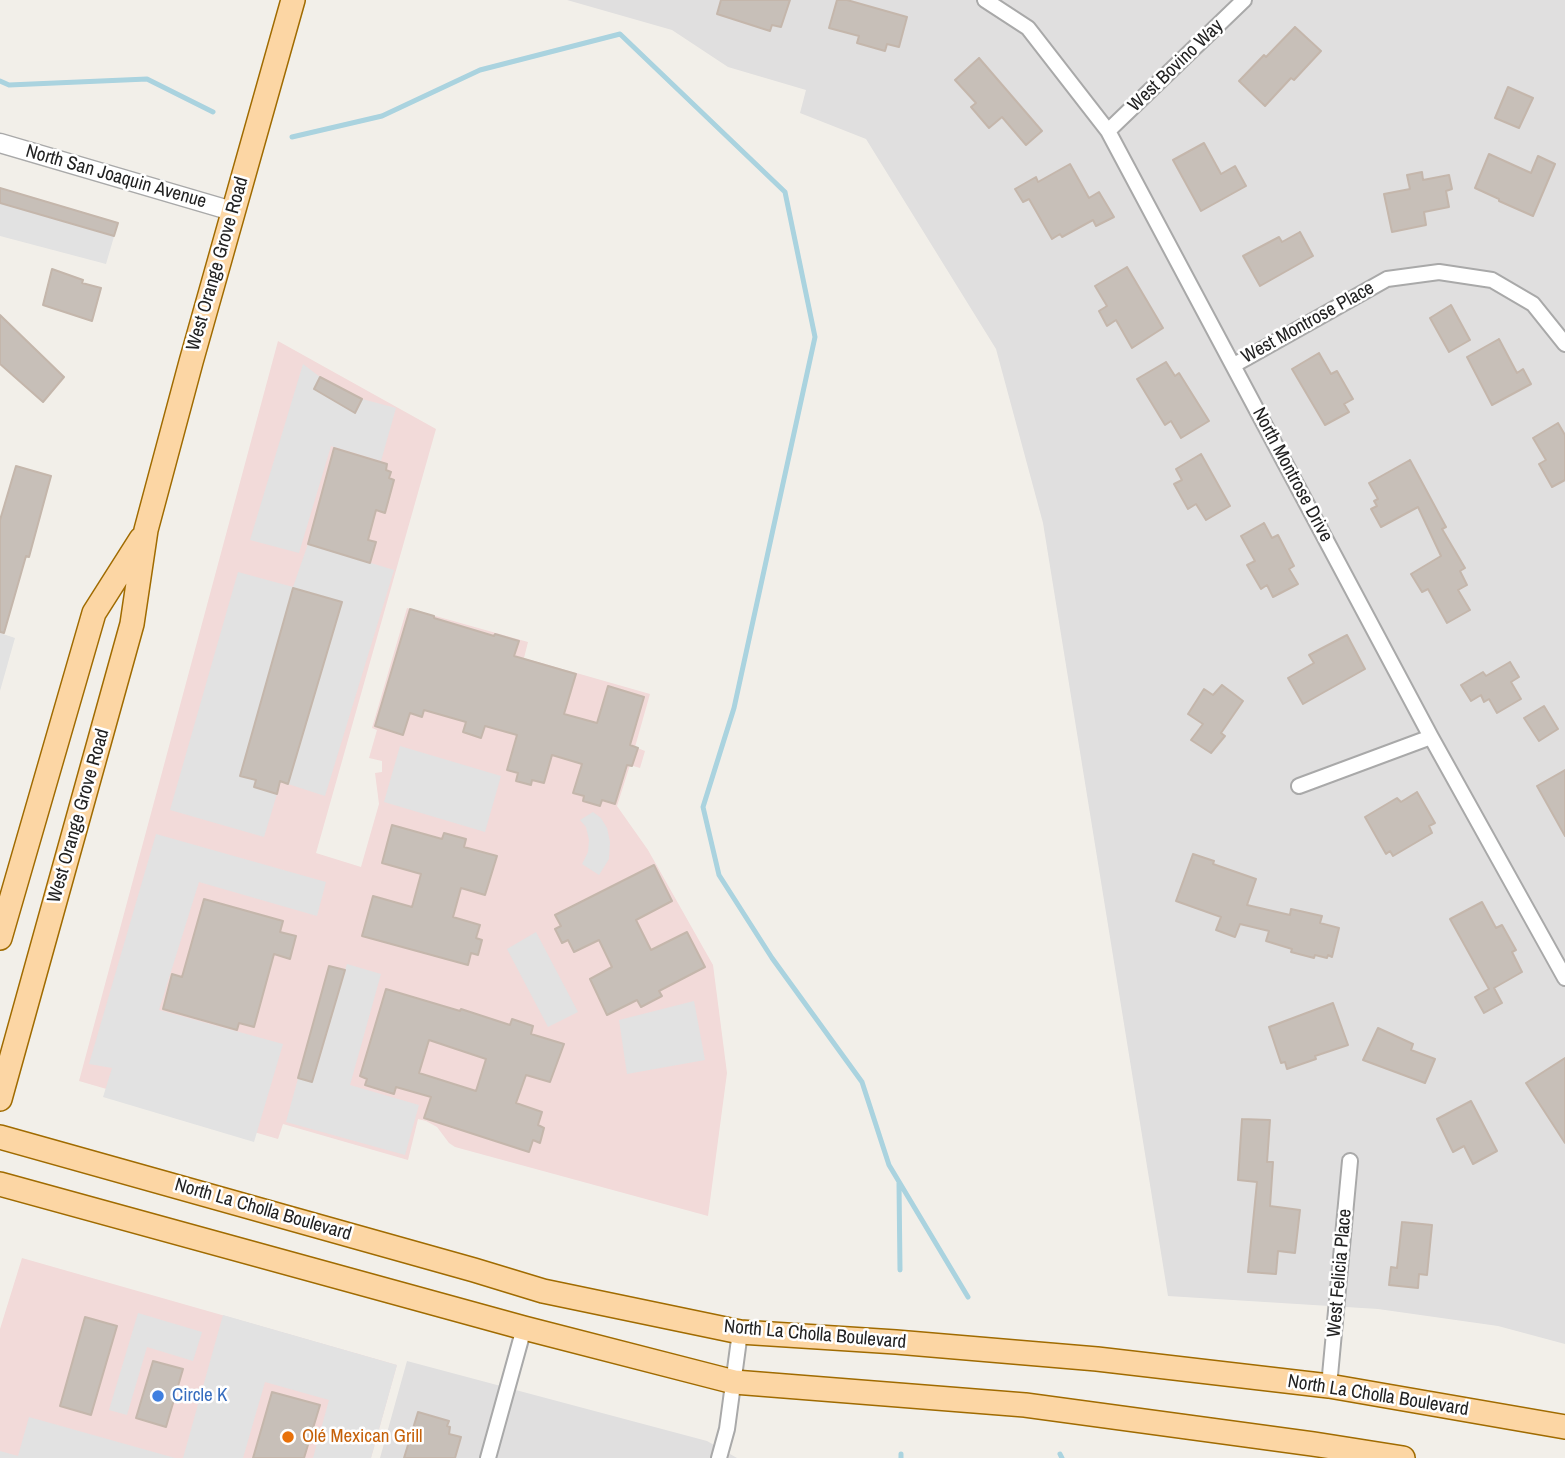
<!DOCTYPE html>
<html>
<head>
<meta charset="utf-8">
<style>
	body { margin:0 }
	canvas { display:block; background:#f2efe9 }
</style>
</head>
<body>
<canvas width="1565" height="1458"></canvas>
<script>
const ctx = document.querySelector('canvas').getContext('2d');
ctx.lineJoin = 'round';
function fill(path, color) { ctx.fillStyle = color; ctx.fill(path, 'evenodd'); }
const toPath = rows => new Path2D(rows.map(r => 'M' + r).join(''));
function trace(path, color, width, dash) { ctx.strokeStyle = color; ctx.lineWidth = width; ctx.lineCap = dash ? 'butt' : 'round'; ctx.setLineDash(dash || []); ctx.stroke(path); }
function label(font, color, halo, rows, align = 'center') {
  ctx.font = font + ' "Archivo Narrow",sans-serif'; ctx.lineWidth = 5; ctx.setLineDash([]); ctx.textBaseline = 'middle'; ctx.strokeStyle = halo; ctx.fillStyle = color; for (const [text, x, y, turn = 0] of rows) {
    ctx.save(); ctx.translate(x, y); ctx.rotate((+turn || 0) * Math.PI / 180); ctx.textAlign = isNaN(turn) ? turn : align; if (halo) ctx.strokeText(text, 0, 0); ctx.fillText(text, 0, 0); ctx.restore();
  }
}
const residential = toPath([
	[567,0,1565,0,1565,1344,1498,1326,1378,1309,1168,1296,1043,523,996,349,866,139,800,113,806,90,728,67,672,30],
	[407,1361,707,1441,737,1458,380,1458]
]);
const commercial = toPath([
	[278,341,436,429,316,853,361,867,379,804,375,773,382,772,382,761,369,758,377,730,372,728,407,608,528,642,524,658,650,694,635,747,645,751,640,768,630,765,617,806,648,850,713,965,727,1073,708,1216,455,1147,449,1143,437,1127,426,1121,418,1119,408,1160,283,1124,278,1139,79,1081],
	[22,1258,397,1365,371,1458,0,1458,0,1329]
]);
const parking = toPath([
	[0,188,118,223,106,264,0,236],
	[303,364,320,377,362,399,396,408,381,461,331,446,299,553,250,540],
	[308,544,394,570,325,796,288,784,342,602,294,588,240,775,256,780,254,787,277,794,264,837,170,810,238,572,293,587],
	[0,633,15,638,0,691],
	[400,746,501,776,485,832,384,802],
	[593,812,601,818,607,828,610,842,609,859,599,875,582,864,588,852,589,840,586,827,580,820],
	[156,834,326,882,317,916,199,882,159,1010,283,1044,254,1142,103,1097,112,1068,89,1064],
	[536,932,578,1012,548,1027,507,949],
	[347,964,381,974,350,1085,419,1105,405,1155,286,1122,329,966,345,970],
	[694,1001,705,1060,627,1074,619,1020],
	[138,1313,202,1332,193,1361,147,1347,127,1415,109,1410],
	[223,1315,397,1365,371,1458,313,1458,329,1400,265,1382,243,1458,183,1458],
	[29,1417,175,1458,0,1458,0,1451,18,1456]
]);
const stream = toPath([
	[0,81,9,85,147,79,213,112],
	[292,137,382,116,480,70,620,34,785,192,815,337,734,708,703,807,719,875,772,958,862,1082,889,1165,968,1297],
	[899,1183,900,1270],
	[901,1454,901,1458],
	[1060,1454,1062,1458]
]);
const building = toPath([
	[721,0,790,0,781,27,772,25,770,31,717,14,721,0],
	[837,0,847,0,907,17,899,47,887,44,885,51,857,43,859,36,829,28,837,0],
	[1295,27,1321,51,1294,80,1291,78,1265,106,1239,81,1264,55,1266,57,1295,27],
	[979,58,1042,131,1026,145,1002,117,989,128,971,107,976,103,955,80,979,58],
	[1508,87,1533,98,1519,128,1495,118,1508,87],
	[1204,143,1221,174,1235,166,1246,186,1201,211,1173,160,1204,143],
	[1489,154,1531,173,1538,156,1555,164,1533,216,1499,201,1499,199,1475,188,1489,154],
	[1070,164,1089,198,1099,192,1114,217,1096,226,1093,220,1062,237,1060,234,1052,239,1029,199,1023,202,1015,189,1036,177,1038,182,1070,164],
	[1422,172,1423,180,1449,175,1452,189,1446,191,1449,207,1424,212,1426,225,1392,232,1384,194,1410,189,1407,175,1422,172],
	[0,188,118,223,114,236,0,203,0,188],
	[1300,232,1313,256,1260,286,1243,256,1279,237,1282,242,1300,232],
	[1127,267,1163,328,1132,348,1116,320,1107,326,1099,311,1107,306,1095,286,1127,267],
	[52,269,83,280,82,283,101,288,92,321,43,305,52,269],
	[1451,305,1470,340,1449,352,1430,318,1451,305],
	[0,315,64,377,43,402,0,364,0,315],
	[1499,339,1517,373,1523,369,1531,384,1492,405,1467,357,1499,339],
	[1319,353,1331,374,1337,371,1353,399,1344,404,1349,412,1325,425,1292,369,1319,353],
	[1166,362,1175,376,1179,373,1209,421,1181,438,1171,421,1165,425,1137,379,1166,362],
	[320,377,362,399,355,413,314,389,320,377],
	[1558,423,1565,435,1565,480,1552,487,1539,464,1546,460,1533,438,1558,423],
	[334,448,387,464,386,470,391,472,389,478,394,480,385,513,376,510,368,540,376,542,370,563,308,544,334,448],
	[1201,454,1230,506,1206,520,1196,504,1188,509,1174,484,1182,480,1176,469,1201,454],
	[1410,460,1446,527,1442,529,1465,568,1460,571,1467,585,1458,590,1470,610,1447,623,1428,589,1422,592,1411,574,1441,556,1418,507,1381,527,1371,509,1377,506,1374,501,1378,499,1369,483,1410,460],
	[16,466,51,476,29,557,26,556,4,633,0,632,0,520,16,466],
	[1264,523,1272,538,1278,535,1294,566,1289,569,1298,584,1273,597,1267,585,1261,589,1247,565,1255,561,1241,536,1264,523],
	[293,588,342,602,288,784,280,781,277,794,254,787,256,780,240,776,293,588],
	[410,609,434,616,434,618,494,636,495,634,519,641,514,656,576,674,564,714,597,723,608,686,644,697,630,745,638,748,632,766,627,765,615,804,602,800,600,806,583,801,584,796,573,793,582,764,552,755,544,783,532,780,531,785,516,781,518,773,507,770,517,735,485,726,481,738,463,732,466,722,424,710,422,717,410,713,403,735,375,726,410,609],
	[1347,635,1365,669,1303,704,1288,678,1314,663,1309,655,1347,635],
	[1510,662,1519,677,1511,682,1521,699,1497,713,1489,699,1484,702,1481,695,1471,701,1461,685,1483,672,1486,676,1510,662],
	[1222,685,1243,701,1221,733,1225,736,1211,753,1191,740,1203,724,1188,714,1204,689,1213,695,1222,685],
	[1544,706,1558,729,1539,741,1524,718,1544,706],
	[1565,770,1565,836,1537,786,1565,770],
	[1417,792,1435,823,1429,826,1432,833,1393,856,1390,851,1386,854,1365,817,1397,798,1401,802,1417,792],
	[392,825,442,839,444,833,466,839,464,847,497,856,485,895,461,888,453,917,480,925,476,938,482,940,478,955,471,953,468,965,362,936,373,896,412,907,421,874,382,863,392,825],
	[1193,854,1214,861,1213,864,1256,879,1247,905,1290,915,1291,909,1322,916,1320,923,1339,928,1332,957,1328,955,1327,958,1315,955,1314,958,1291,952,1292,949,1266,941,1269,931,1240,924,1235,937,1216,930,1221,917,1176,901,1193,854],
	[654,865,672,901,636,920,651,950,687,932,705,967,659,991,662,996,641,1007,637,1000,607,1015,590,979,612,967,599,940,574,952,568,940,562,943,555,929,561,926,555,915,654,865],
	[204,899,283,921,280,932,296,936,290,959,274,954,254,1027,239,1023,237,1030,163,1009,172,974,182,977,204,899],
	[1482,902,1496,928,1502,925,1516,950,1512,952,1522,972,1494,988,1502,1003,1484,1013,1475,997,1489,989,1450,919,1482,902],
	[329,966,345,970,312,1082,298,1078,329,966],
	[386,989,460,1011,461,1009,510,1025,512,1019,533,1026,531,1034,564,1044,550,1082,526,1075,516,1103,542,1112,538,1125,544,1128,540,1143,533,1140,529,1152,424,1118,431,1097,396,1087,394,1094,365,1085,367,1079,360,1076,386,989],
	[429,1040,486,1059,476,1091,419,1073,429,1040],
	[1333,1003,1348,1045,1315,1056,1316,1059,1287,1069,1285,1062,1281,1063,1269,1027,1333,1003],
	[1378,1028,1413,1044,1411,1050,1435,1059,1425,1083,1363,1060,1378,1028],
	[1565,1058,1565,1143,1526,1083,1565,1058],
	[1471,1101,1497,1151,1473,1164,1464,1146,1453,1152,1437,1119,1471,1101],
	[1242,1119,1270,1120,1267,1162,1273,1162,1270,1206,1300,1210,1295,1253,1278,1251,1276,1274,1248,1272,1257,1182,1238,1180,1242,1119],
	[1402,1222,1432,1225,1427,1275,1419,1274,1418,1288,1389,1285,1391,1267,1397,1268,1402,1222],
	[85,1317,117,1326,91,1415,60,1406,85,1317],
	[153,1361,183,1369,166,1427,136,1418,153,1361],
	[272,1392,320,1405,304,1458,253,1458,272,1392],
	[418,1412,449,1421,447,1426,450,1427,449,1434,461,1437,455,1458,404,1458,418,1412]
]);
const minor = toPath([
	[985,0,1028,28,1108,131,1431,737,1565,978],
	[1108,131,1244,0],
	[1234,365,1387,279,1439,272,1492,280,1533,304,1565,344],
	[1299,786,1431,737],
	[1329,1386,1350,1161],
	[488,1458,524,1328],
	[719,1458,727,1429,740,1332]
]);
const tertiary = toPath([
	[0,143,232,211]
]);
const primary = toPath([
	[0,938,94,613,141,539],
	[0,1099,132,624,146,530,191,362,293,0],
	[0,1137,474,1270,543,1291,740,1332,896,1342,1097,1359,1329,1386,1565,1427],
	[0,1184,524,1328,734,1382,1025,1405,1313,1444,1403,1458]
]);
const markers = [
	[158,1396,7,"#3f7fe0"],
	[288,1437,7,"#e8710a"]
];
const streetNames = [
	["West Bovino Way",1176,66,-44],
	["North San Joaquin Avenue",116,177,16],
	["West Orange Grove Road",218,264,-74],
	["West Montrose Place",1308,323,-29],
	["North Montrose Drive",1292,475,62],
	["West Orange Grove Road",79,816,-74],
	["North La Cholla Boulevard",263,1210,16],
	["West Felicia Place",1340,1273,-85],
	["North La Cholla Boulevard",815,1335,5],
	["North La Cholla Boulevard",1378,1396,9]
];
const shopNames = [
	["Circle K",172,1396]
];
const foodNames = [
	["Olé Mexican Grill",302,1437]
];
fill(residential, '#e0dfdf');
fill(commercial, '#f2dad9');
fill(parking, '#e2e2e2');
trace(stream, '#aad3df', 5);
fill(building, '#c7bfb8');
trace(building, '#c4b6ab', 2);
trace(minor, '#a9a9a9', 18);
trace(tertiary, '#a9a9a9', 21);
trace(primary, '#a06b00', 26);
trace(minor, '#fff', 14);
trace(tertiary, '#fff', 18);
trace(primary, '#fcd6a4', 23);
for (const [x, y, r, color] of markers) { const dot = new Path2D(); dot.arc(x, y, r, 0, 2 * Math.PI); ctx.fillStyle = color; ctx.fill(dot); trace(dot, '#fff', 2.5); }
label('19px', '#222', '#fff', streetNames);
label('19px', '#366cbe', '#fff', shopNames, 'left');
label('19px', '#c56008', '#fff', foodNames, 'left');
</script>
</body>
</html>
